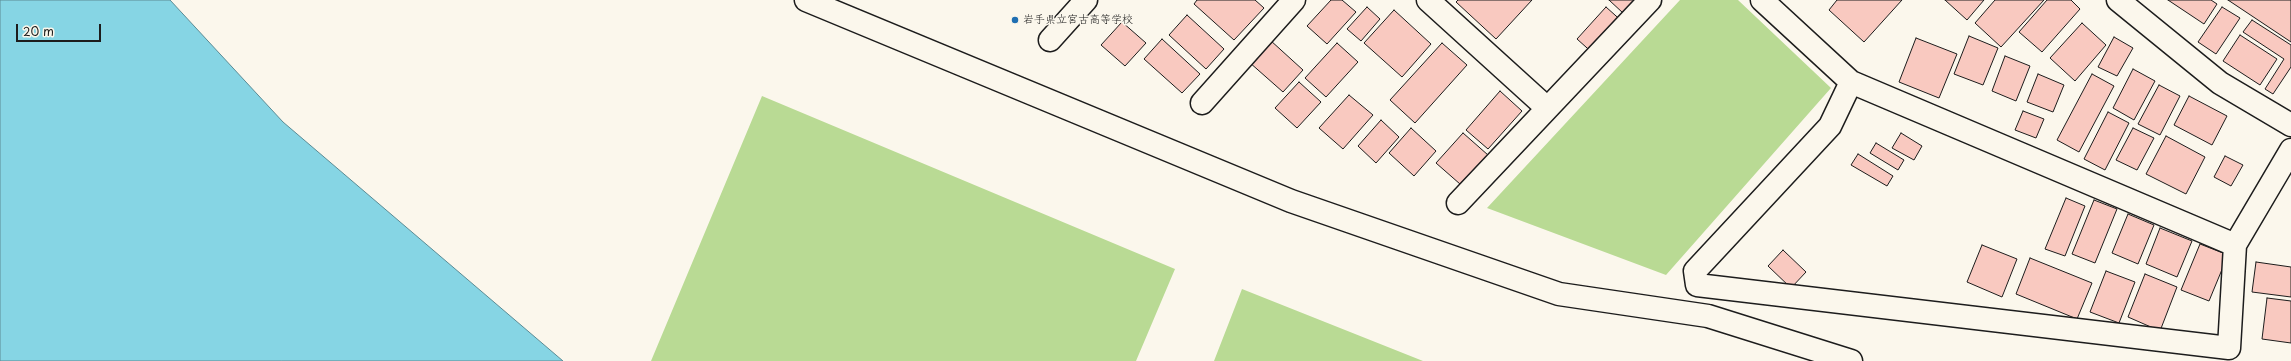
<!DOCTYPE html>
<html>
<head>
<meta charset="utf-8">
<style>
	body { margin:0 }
	#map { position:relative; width:2291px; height:361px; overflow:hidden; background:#fbf7ec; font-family:"Playpen Sans",sans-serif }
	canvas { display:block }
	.scale { position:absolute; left:16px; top:24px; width:85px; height:18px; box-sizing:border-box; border:2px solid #1c1c1c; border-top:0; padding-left:5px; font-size:12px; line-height:14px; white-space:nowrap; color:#1c1c1c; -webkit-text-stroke:3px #fbf7ec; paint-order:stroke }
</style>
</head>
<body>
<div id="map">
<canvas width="2291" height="361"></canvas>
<div class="scale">20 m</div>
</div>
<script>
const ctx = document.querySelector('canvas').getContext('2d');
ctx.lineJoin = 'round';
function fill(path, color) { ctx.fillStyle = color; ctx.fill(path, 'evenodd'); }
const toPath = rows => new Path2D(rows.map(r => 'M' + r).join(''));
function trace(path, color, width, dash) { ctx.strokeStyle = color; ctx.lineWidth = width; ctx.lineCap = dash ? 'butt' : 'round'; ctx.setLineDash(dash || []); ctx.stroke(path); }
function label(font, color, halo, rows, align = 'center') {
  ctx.font = font + ' "Playpen Sans","Klee One",sans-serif'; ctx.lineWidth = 3; ctx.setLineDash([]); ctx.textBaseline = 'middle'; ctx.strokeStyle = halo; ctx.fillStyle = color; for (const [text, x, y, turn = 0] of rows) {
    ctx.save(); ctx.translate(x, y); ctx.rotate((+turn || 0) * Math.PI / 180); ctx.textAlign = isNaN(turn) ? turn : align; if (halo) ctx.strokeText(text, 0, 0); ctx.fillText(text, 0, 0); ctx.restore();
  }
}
const green = toPath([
	[1680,0,1738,0,1831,88,1666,275,1487,208],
	[762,96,1175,269,1136,361,651,361],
	[1242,289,1423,361,1214,361]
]);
const water = toPath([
	[0,0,170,0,283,122,563,361,0,361,0,0]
]);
const building = toPath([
	[1197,0,1255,0,1264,8,1234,40,1194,4,1197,0],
	[1331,0,1342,0,1356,12,1327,44,1307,26,1331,0],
	[1458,0,1532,0,1496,39,1456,2,1458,0],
	[1609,0,1634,0,1623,13,1609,0],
	[1837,0,1902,0,1864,42,1829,10,1837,0],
	[1945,0,1984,0,1967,20,1945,0],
	[1995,0,2044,0,2001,47,1975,23,1995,0],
	[2047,0,2071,0,2080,9,2042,52,2019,32,2047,0],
	[2168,0,2211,0,2217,4,2204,24,2168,0],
	[2228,0,2291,0,2291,42,2228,0],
	[1367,7,1380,19,1361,41,1347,29,1367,7],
	[1606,7,1625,24,1596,56,1577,39,1606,7],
	[2222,7,2240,18,2216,54,2198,42,2222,7],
	[1394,10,1431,44,1402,77,1364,43,1394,10],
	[1187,15,1224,49,1206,69,1169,35,1187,15],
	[2252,20,2291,45,2291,67,2273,94,2265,89,2284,59,2243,32,2252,20],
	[1122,22,1146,43,1125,66,1101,45,1122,22],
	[2082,23,2106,45,2075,81,2050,58,2082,23],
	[2240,35,2277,59,2260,85,2223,61,2240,35],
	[1969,36,1998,48,1983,85,1954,74,1969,36],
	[2114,37,2133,48,2117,76,2098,67,2114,37],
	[1916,38,1957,54,1939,98,1899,82,1916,38],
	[1162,39,1200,74,1182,93,1144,59,1162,39],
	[1270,40,1303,70,1283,92,1249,62,1270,40],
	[1337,43,1358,62,1326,97,1305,78,1337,43],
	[1442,43,1467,65,1415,123,1390,100,1442,43],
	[2005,56,2030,66,2016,101,1992,91,2005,56],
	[2133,69,2155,81,2134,120,2113,108,2133,69],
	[2038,74,2064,85,2053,112,2027,102,2038,74],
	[2092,74,2114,86,2079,152,2057,140,2092,74],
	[1299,82,1321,102,1297,128,1275,108,1299,82],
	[2159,85,2180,96,2160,135,2138,124,2159,85],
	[1500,91,1522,111,1488,149,1466,130,1500,91],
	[1349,95,1373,115,1343,149,1319,128,1349,95],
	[2189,96,2227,116,2212,145,2174,125,2189,96],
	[2023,111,2044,119,2036,138,2015,130,2023,111],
	[2108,112,2129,123,2105,170,2084,159,2108,112],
	[1381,120,1399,137,1376,163,1358,146,1381,120],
	[1411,128,1436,151,1414,176,1389,153,1411,128],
	[2133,128,2154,138,2137,170,2116,160,2133,128],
	[1463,133,1488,155,1460,184,1436,163,1463,133],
	[1901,133,1922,146,1914,160,1892,148,1901,133],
	[2166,136,2205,157,2186,194,2146,174,2166,136],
	[1876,143,1904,160,1898,170,1870,153,1876,143],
	[1858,154,1893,176,1887,186,1851,165,1858,154],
	[2225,156,2243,165,2231,186,2214,177,2225,156],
	[2066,198,2085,206,2065,256,2045,249,2066,198],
	[2094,200,2117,209,2095,263,2072,254,2094,200],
	[2128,214,2154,225,2138,264,2112,253,2128,214],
	[2160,228,2192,241,2177,277,2146,264,2160,228],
	[2200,244,2228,255,2209,301,2181,290,2200,244],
	[1982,245,2017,259,2002,297,1967,282,1982,245],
	[1783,250,1806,272,1791,288,1768,266,1783,250],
	[2030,258,2092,283,2077,319,2016,294,2030,258],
	[2256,262,2291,267,2291,297,2252,292,2256,262],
	[2106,271,2135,282,2119,323,2090,312,2106,271],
	[2145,274,2177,287,2160,331,2128,317,2145,274],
	[2267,298,2291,301,2291,343,2262,339,2267,298]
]);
const street = toPath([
	[806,0,1291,201,1559,294,1708,316,1851,361],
	[1428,0,1547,108],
	[1762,0,1851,82,2235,245],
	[2118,0,2220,83,2291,125],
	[1050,40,1086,0],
	[1851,82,1830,126,1695,271,1697,285,2229,348,2235,245,2291,150],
	[1202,103,1294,0],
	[1458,203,1650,0]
]);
const markers = [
	[1015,20,4,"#1f6fb2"]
];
const poiNames = [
	["岩手県立宮古高等学校",1023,20]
];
fill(green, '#b9da94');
fill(water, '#86d5e4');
trace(water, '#5c8b94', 1);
fill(building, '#f9c9c0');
trace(building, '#1c1c1c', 1);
trace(street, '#1c1c1c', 25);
trace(street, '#fbf7ec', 22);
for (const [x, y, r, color] of markers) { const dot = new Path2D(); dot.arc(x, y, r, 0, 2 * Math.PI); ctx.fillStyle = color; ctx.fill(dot); trace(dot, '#fbf7ec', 1.5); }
label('11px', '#1c1c1c', '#fbf7ec', poiNames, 'left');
</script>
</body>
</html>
